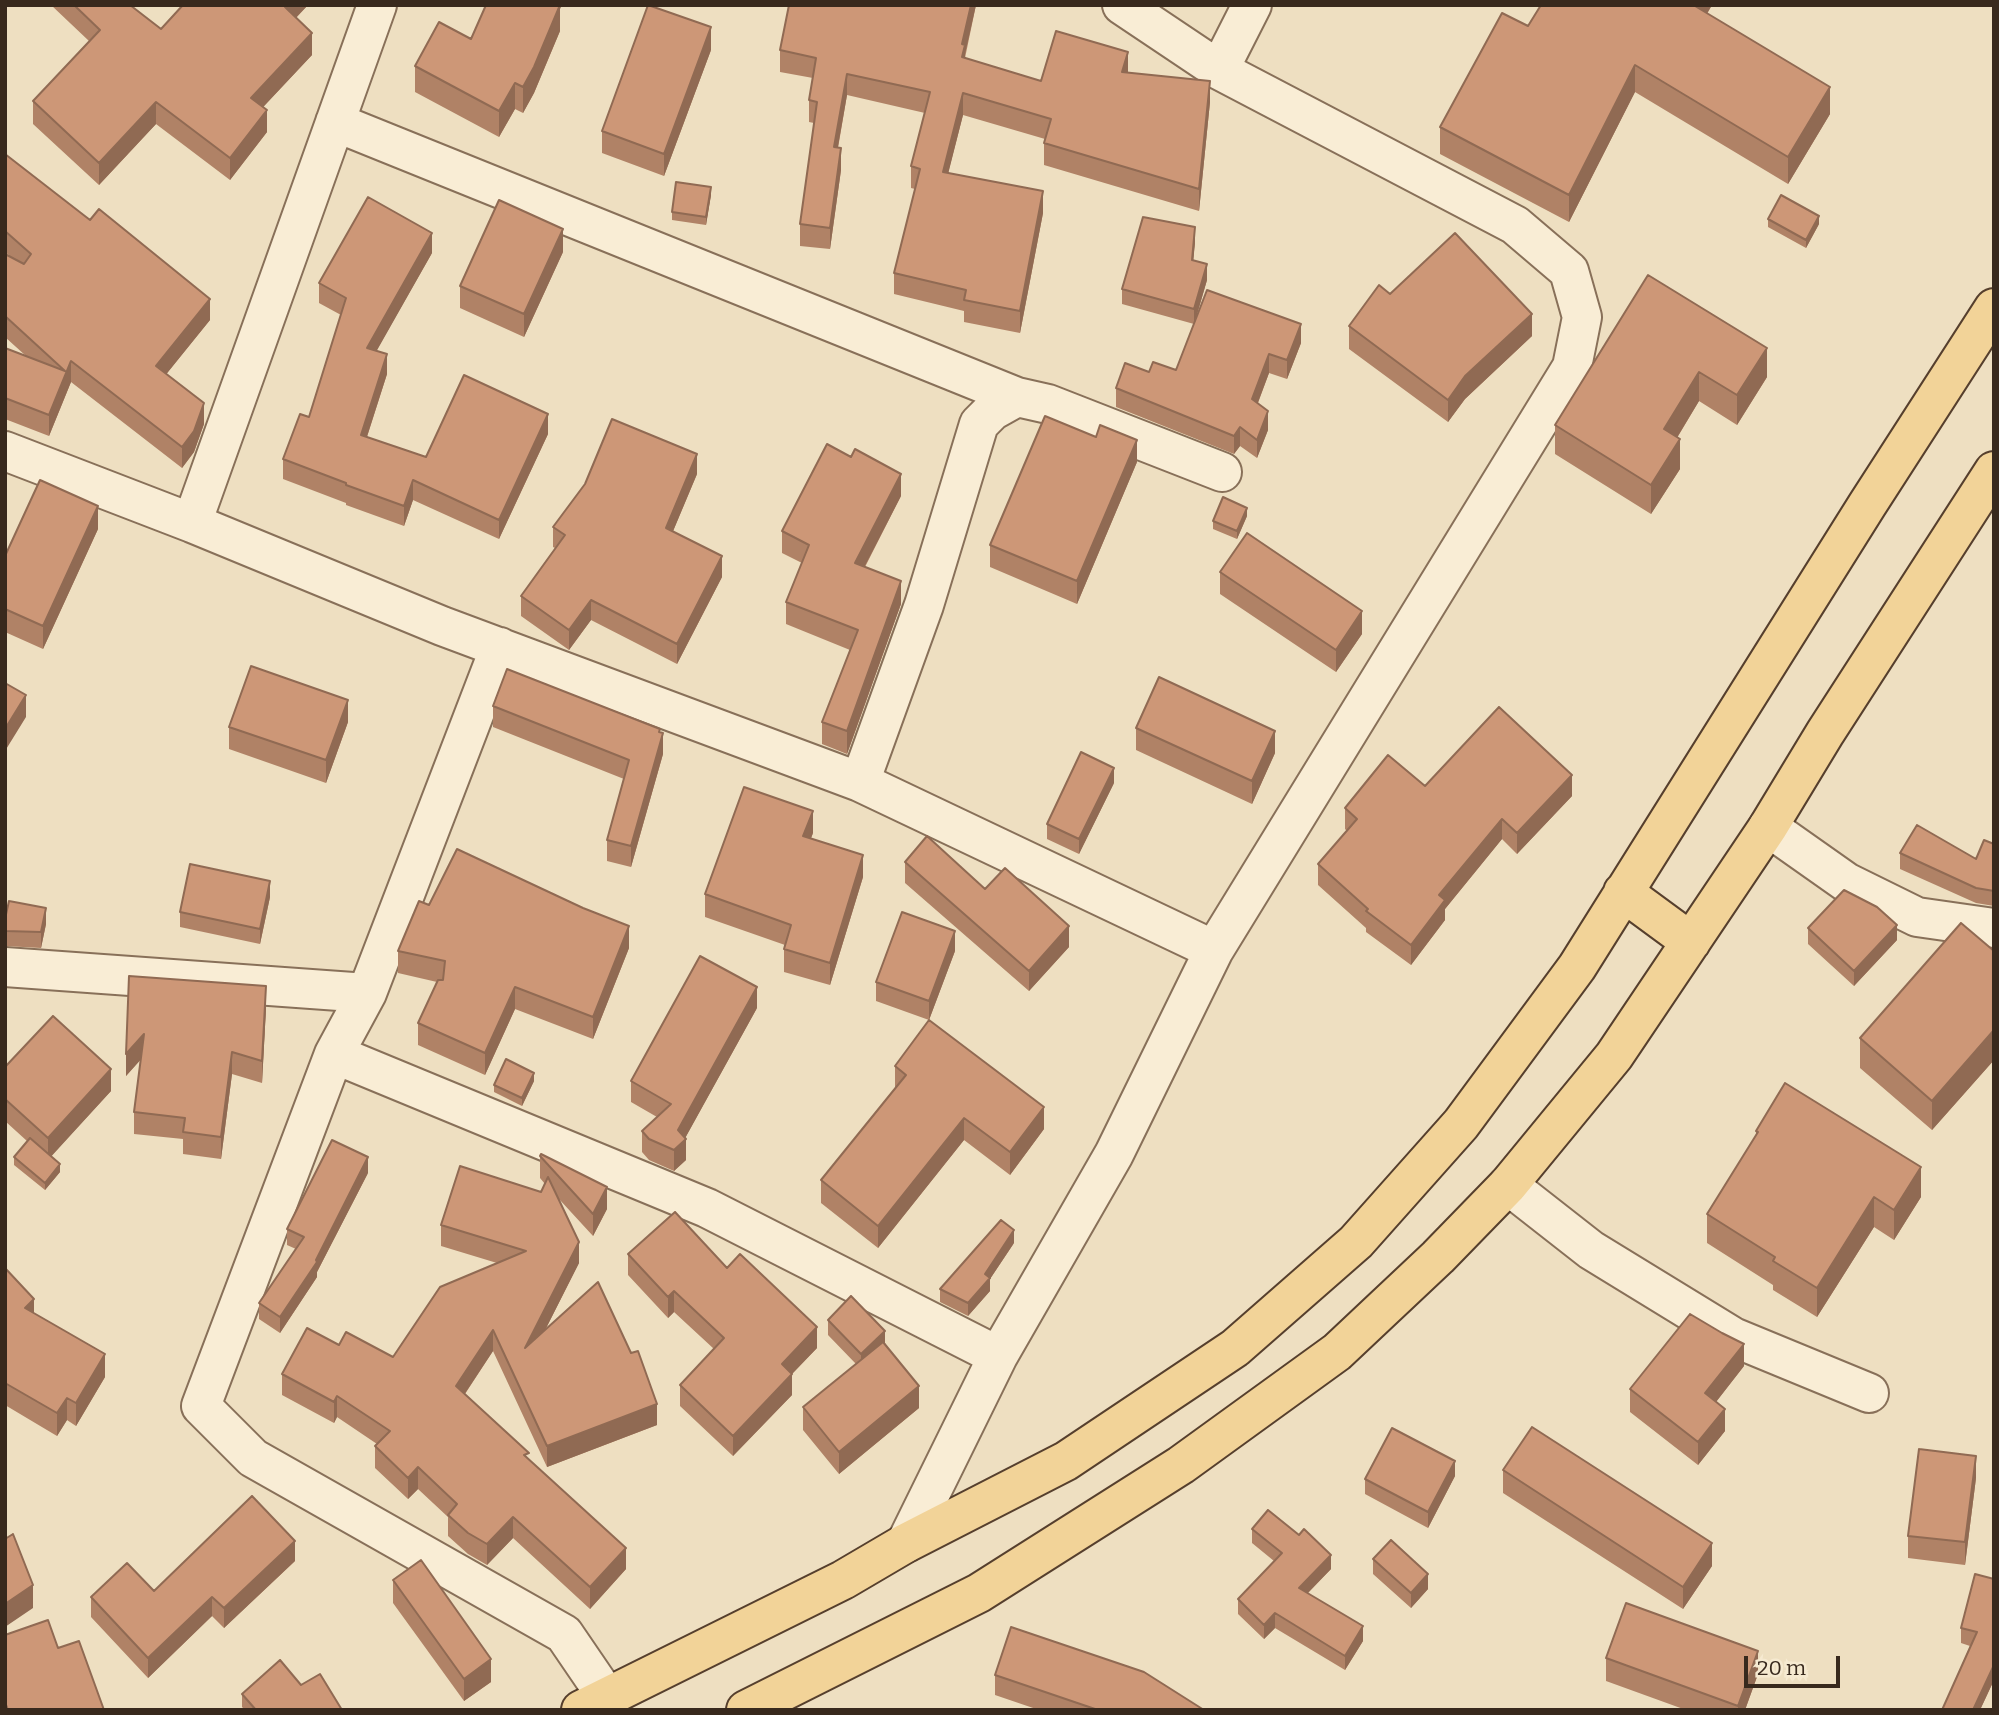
<!DOCTYPE html>
<html>
<head>
<meta charset="utf-8">
<style>
	body { margin:0 }
	#map { position:relative; width:1999px; height:1715px; overflow:hidden; background:#eedfc1; font-family:Bitter,serif }
	canvas { display:block }
	.frame { position:absolute; inset:0; border:7px solid #38291d; pointer-events:none }
	.scale { position:absolute; left:1744px; top:1656px; width:96px; height:32px; box-sizing:border-box; border:4px solid #38291d; border-top:0; padding-left:9px; font-size:21px; line-height:24px; white-space:nowrap; color:#38291d; -webkit-text-stroke:5px #f6ead1; paint-order:stroke }
</style>
</head>
<body>
<div id="map">
<canvas width="1999" height="1715"></canvas>
<div class="frame"></div>
<div class="scale">20 m</div>
</div>
<script>
const ctx = document.querySelector('canvas').getContext('2d');
ctx.lineJoin = 'round';
const toPath = rows => new Path2D(rows.map(r => 'M' + r).join(''));
function trace(path, color, width, dash) { ctx.strokeStyle = color; ctx.lineWidth = width; ctx.lineCap = dash ? 'butt' : 'round'; ctx.setLineDash(dash || []); ctx.stroke(path); }
function fill(path, color) { ctx.fillStyle = color; ctx.fill(path, 'evenodd'); }
const minor = toPath([
	[1219,70,1252,5],
	[335,122,1017,397],
	[5,451,192,523,442,626,860,782,1214,950],
	[192,523,377,5],
	[500,647,367,993,334,1054,201,1406,253,1458,564,1634,607,1697],
	[860,782,924,605,979,424,992,411,1017,397,1048,404,1222,472],
	[1768,827,1846,882,1917,917,1994,928],
	[5,967,367,993],
	[334,1054,707,1208,998,1356],
	[1508,1185,1591,1250,1733,1337,1869,1393],
	[906,1543,998,1356,1114,1154,1214,950,1572,367,1582,317,1569,271,1515,225,1219,70,1122,5]
]);
const major = toPath([
	[1623,892,1691,942],
	[581,1710,843,1580,906,1543,1066,1461,1235,1348,1356,1242,1461,1124,1577,967,1867,505,1994,308],
	[746,1710,979,1593,1181,1465,1337,1352,1438,1257,1508,1185,1614,1056,1768,827,1825,733,1994,471]
]);
const wall = toPath([
	[51,5,130,5,161,29,183,5,308,5,296,18,312,55,263,107,267,132,230,180,156,124,99,185,33,124,33,101,89,41],
	[789,5,976,5,965,58,1041,81,1128,73,1210,102,1199,211,1044,165,1044,143,1045,139,963,115,948,173,1043,213,1020,333,964,322,964,311,894,294,894,273,915,189,911,188,911,166,925,113,847,95,838,148,841,170,830,249,800,246,800,224,814,123,809,122,809,100,813,78,780,72,780,50],
	[1712,5,1707,14,1830,114,1788,184,1635,92,1569,222,1440,154,1440,127,1528,26],
	[560,9,560,31,534,93,523,113,515,109,499,137,415,92,415,66,471,39],
	[711,50,664,176,602,153,602,131],
	[5,154,210,320,166,374,204,424,194,452,182,468,71,382,49,436,5,419,5,348,26,356,5,337,5,254,10,256,5,252],
	[711,195,706,225,672,220,672,212],
	[1768,219,1819,224,1806,248,1768,227],
	[1195,242,1193,261,1207,280,1195,321,1301,343,1287,379,1269,373,1258,403,1268,430,1257,458,1240,446,1234,454,1116,407,1116,388,1149,372,1176,370,1194,324,1122,304,1122,289],
	[563,252,524,337,460,308,460,286],
	[432,253,376,351,387,374,367,437,426,457,548,434,499,539,413,500,404,526,346,505,346,503,283,479,283,459,309,417,341,315,319,303,319,283],
	[1648,275,1767,377,1737,425,1699,401,1677,438,1680,469,1651,514,1555,454,1555,425],
	[1390,294,1532,336,1465,399,1448,422,1349,349,1349,326],
	[1137,462,1077,604,990,567,990,545],
	[697,474,673,531,722,577,677,664,591,620,569,650,521,616,521,596,555,548,553,547,553,527],
	[901,496,865,567,901,604,847,754,822,744,822,722,850,650,786,624,786,602,802,563,782,553,782,531],
	[1247,516,1237,539,1213,529,1213,521],
	[98,529,43,649,5,632,5,556],
	[1220,572,1362,634,1336,672,1220,594],
	[493,706,663,754,631,867,607,861,607,840,624,779,493,727],
	[348,722,326,783,229,749,229,727],
	[1136,728,1275,753,1252,804,1136,750],
	[1114,783,1079,854,1047,839,1047,824],
	[1425,786,1572,796,1517,854,1502,839,1445,909,1445,920,1411,965,1366,932,1366,928,1318,885,1318,864,1347,831,1345,829,1345,808],
	[813,833,811,838,863,877,830,985,784,972,784,949,785,945,705,917,705,894],
	[1994,844,1994,906,1976,903,1900,869,1900,853,1976,859],
	[905,862,985,889,1069,947,1029,991,905,883],
	[270,897,260,944,180,927,180,912],
	[429,905,629,948,593,1039,515,1009,485,1075,418,1045,418,1023,437,982,398,973,398,951],
	[5,919,46,924,41,948,5,946],
	[1808,928,1897,940,1854,986,1808,944],
	[955,951,929,1020,876,1001,876,982],
	[1994,951,1994,1060,1932,1130,1860,1068,1860,1038],
	[266,1008,262,1083,232,1074,221,1159,183,1154,183,1139,134,1134,134,1112,141,1059,126,1076,126,1054],
	[757,1008,685,1138,686,1160,674,1171,649,1160,642,1152,642,1131,657,1117,631,1102,631,1081],
	[895,1066,1044,1129,1010,1175,964,1140,878,1248,821,1203,821,1180,895,1089],
	[5,1067,111,1091,51,1156,60,1172,45,1190,14,1165,14,1157,27,1141,5,1121],
	[534,1081,522,1106,494,1092,494,1085],
	[1756,1131,1921,1197,1894,1240,1874,1227,1817,1317,1773,1290,1773,1285,1707,1243,1707,1214,1756,1136],
	[540,1156,607,1209,593,1236,559,1199,579,1263,545,1330,657,1425,547,1467,493,1351,465,1394,529,1459,626,1569,590,1609,513,1538,487,1565,468,1554,448,1536,448,1517,418,1489,408,1499,375,1468,375,1446,377,1444,337,1417,334,1423,282,1395,282,1374,339,1345,393,1357,497,1263,441,1246,441,1225,541,1192,545,1184,540,1178],
	[368,1173,317,1272,317,1277,280,1333,259,1319,259,1303,296,1249,287,1245,287,1229],
	[1014,1243,990,1279,990,1291,968,1316,940,1302,940,1289],
	[628,1254,727,1268,817,1348,792,1374,792,1395,733,1456,680,1406,680,1385,714,1349,674,1312,668,1318,628,1275],
	[5,1268,34,1313,105,1377,76,1426,67,1420,57,1436,5,1405],
	[828,1320,885,1343,919,1408,839,1474,803,1430,803,1407,856,1364,828,1335],
	[1744,1366,1716,1402,1725,1431,1698,1465,1630,1412,1630,1389],
	[1503,1470,1712,1566,1683,1609,1503,1493],
	[1455,1476,1428,1528,1365,1494,1365,1479],
	[1976,1478,1965,1565,1908,1558,1908,1536],
	[1252,1529,1331,1569,1308,1593,1363,1641,1345,1670,1275,1628,1264,1639,1238,1614,1238,1599,1274,1561,1252,1543],
	[1373,1559,1428,1589,1411,1608,1373,1574],
	[295,1561,224,1628,212,1616,148,1678,91,1617,91,1597,154,1591],
	[1994,1579,1994,1680,1980,1710,1942,1710,1970,1646,1961,1643,1961,1628],
	[393,1580,491,1682,464,1701,393,1603],
	[1606,1658,1758,1674,1745,1710,1686,1710,1606,1681],
	[995,1675,1204,1710,1039,1710,995,1695],
	[301,1685,342,1710,245,1710,242,1707,242,1694]
]);
const shadedWall = toPath([
	[287,5,308,5,285,29,285,7],
	[552,5,562,5,560,9,560,31,534,93,523,113,523,87],
	[971,5,976,5,965,54,965,66,962,79,962,44],
	[1696,5,1712,5,1695,33],
	[711,27,711,50,664,176,664,154],
	[312,33,312,55,251,120,251,98],
	[1128,52,1128,73,1122,72],
	[1635,65,1635,92,1569,222,1569,195],
	[847,74,847,95,834,169,834,147],
	[1210,81,1210,102,1199,211,1199,189],
	[515,83,515,109,499,137,499,111],
	[1830,87,1830,114,1788,184,1788,157],
	[963,93,963,115,943,194,943,172],
	[156,102,156,124,99,185,99,163],
	[267,110,267,132,230,180,230,158],
	[841,148,841,170,830,249,830,228],
	[711,187,711,195,706,225,706,217],
	[1043,191,1043,213,1020,333,1020,311],
	[1819,216,1819,224,1806,248,1806,240],
	[1195,227,1195,242,1192,275,1192,260],
	[563,229,563,252,524,337,524,314],
	[432,233,432,253,367,368,367,348],
	[1207,264,1207,280,1194,325,1194,309],
	[210,299,210,320,156,387,156,366],
	[1532,314,1532,336,1465,399,1448,422,1448,400,1465,376],
	[1301,324,1301,343,1287,379,1287,360],
	[1767,348,1767,377,1737,425,1737,395],
	[387,354,387,374,361,455,361,435],
	[1269,354,1269,373,1252,418,1252,399],
	[71,361,71,382,49,436,49,415],
	[1699,372,1699,401,1664,459,1664,429],
	[204,403,204,424,194,452,182,468,182,447],
	[1268,411,1268,430,1257,458,1257,440],
	[548,414,548,434,499,539,499,520],
	[1240,427,1240,446,1234,454,1234,436],
	[1680,439,1680,469,1651,514,1651,485],
	[1137,440,1137,462,1077,604,1077,581],
	[697,454,697,474,666,548,666,528],
	[901,474,901,496,855,585,855,563],
	[413,480,413,500,404,526,404,506],
	[98,506,98,529,43,649,43,626],
	[1247,508,1247,516,1237,539,1237,531],
	[722,556,722,577,677,664,677,644],
	[901,581,901,604,847,754,847,731],
	[591,600,591,620,569,650,569,630],
	[1362,611,1362,634,1336,672,1336,650],
	[26,695,26,717,5,751,5,729],
	[348,700,348,722,326,783,326,760],
	[660,729,660,742,663,733,663,754,631,867,631,846],
	[1275,731,1275,753,1252,804,1252,781],
	[1114,768,1114,783,1079,854,1079,839],
	[1572,775,1572,796,1517,854,1517,833],
	[813,811,813,833,803,859,803,836],
	[1502,819,1502,839,1445,909,1445,920,1411,965,1411,945,1439,895],
	[863,855,863,877,830,985,830,963],
	[270,881,270,897,260,944,260,929],
	[46,908,46,924,41,948,41,932],
	[1897,925,1897,940,1854,986,1854,971],
	[629,926,629,948,593,1039,593,1017],
	[1069,926,1069,947,1029,991,1029,971],
	[955,931,955,951,929,1020,929,1001],
	[266,986,266,1008,262,1083,262,1061],
	[515,987,515,1009,485,1075,485,1053],
	[757,987,757,1008,683,1142,686,1139,686,1160,674,1171,674,1150,678,1130],
	[1994,1030,1994,1060,1932,1130,1932,1101],
	[144,1034,144,1056,126,1076,126,1054],
	[232,1052,232,1074,221,1159,221,1137],
	[111,1069,111,1091,48,1160,48,1138],
	[534,1073,534,1081,522,1106,522,1098],
	[1044,1107,1044,1129,1010,1175,1010,1152],
	[964,1118,964,1140,878,1248,878,1226],
	[368,1157,368,1173,317,1272,317,1277,280,1333,280,1317,316,1260],
	[60,1164,60,1172,45,1190,45,1183],
	[1921,1167,1921,1197,1894,1240,1894,1210],
	[607,1187,607,1209,593,1236,593,1214],
	[1874,1197,1874,1227,1817,1317,1817,1288],
	[1014,1230,1014,1243,990,1279,990,1291,968,1316,968,1303,985,1274],
	[579,1242,579,1263,525,1370,525,1348],
	[674,1291,674,1312,668,1318,668,1297],
	[34,1299,34,1322,25,1308],
	[817,1327,817,1348,792,1374,792,1395,733,1456,733,1436,782,1364],
	[493,1330,493,1351,456,1407,456,1386],
	[885,1331,885,1346,861,1369,861,1354],
	[1744,1344,1744,1366,1705,1416,1705,1393],
	[105,1354,105,1377,76,1426,76,1403],
	[919,1386,919,1408,839,1474,839,1452],
	[337,1396,337,1417,334,1423,334,1402],
	[67,1398,67,1420,57,1436,57,1413],
	[657,1404,657,1425,547,1467,547,1446],
	[1725,1409,1725,1431,1698,1465,1698,1442],
	[1976,1456,1976,1478,1965,1565,1965,1542],
	[1455,1461,1455,1476,1428,1528,1428,1512],
	[418,1467,418,1489,408,1499,408,1478],
	[513,1517,513,1538,487,1565,487,1544],
	[295,1541,295,1561,224,1628,224,1608],
	[1712,1543,1712,1566,1683,1609,1683,1587],
	[626,1548,626,1569,590,1609,590,1587],
	[1331,1555,1331,1569,1299,1602,1299,1588],
	[1428,1574,1428,1589,1411,1608,1411,1593],
	[33,1585,33,1608,5,1627,5,1604],
	[212,1597,212,1616,148,1678,148,1658],
	[1275,1613,1275,1628,1264,1639,1264,1625],
	[1363,1626,1363,1641,1345,1670,1345,1656],
	[1758,1651,1758,1674,1745,1710,1738,1710,1738,1706],
	[491,1659,491,1682,464,1701,464,1679],
	[1994,1665,1994,1680,1980,1710,1973,1710]
]);
const building = toPath([
	[74,5,130,5,161,29,183,5,287,5,285,7,312,33,251,98,267,110,230,158,156,102,99,163,33,101,100,30,74,5],
	[486,5,560,5,534,67,523,87,515,83,499,111,415,66,439,22,471,39,486,5],
	[648,5,711,27,664,154,602,131,648,5],
	[789,5,971,5,962,44,965,45,962,57,1041,81,1056,31,1128,52,1122,72,1210,81,1199,189,1044,143,1051,119,963,93,943,172,1043,191,1020,311,964,300,966,290,894,273,920,169,911,166,930,92,847,74,834,147,841,148,830,228,800,224,817,102,809,100,816,58,780,50,789,5],
	[1541,5,1696,5,1695,6,1830,87,1788,157,1635,65,1569,195,1440,127,1502,13,1528,26,1541,5],
	[5,154,90,220,99,209,210,299,156,366,204,403,194,431,182,447,71,361,49,415,5,398,5,348,65,371,5,316,5,254,24,264,31,254,5,231,5,154],
	[676,182,711,187,706,217,672,212,676,182],
	[1781,195,1819,216,1806,240,1768,219,1781,195],
	[368,197,432,233,367,348,387,354,361,435,426,457,464,375,548,414,499,520,413,480,404,506,346,485,346,483,283,459,300,414,309,417,346,298,319,283,368,197],
	[499,200,563,229,524,314,460,286,499,200],
	[1143,217,1195,227,1192,260,1207,264,1194,309,1122,289,1143,217],
	[1455,233,1532,314,1465,376,1448,400,1349,326,1379,285,1390,294,1455,233],
	[1648,275,1767,348,1737,395,1699,372,1664,429,1680,439,1651,485,1555,425,1648,275],
	[1207,290,1301,324,1287,360,1269,354,1252,399,1268,411,1257,440,1240,427,1234,436,1116,388,1125,363,1149,372,1153,362,1176,370,1207,290],
	[1045,416,1096,437,1100,425,1137,440,1077,581,990,545,1045,416],
	[612,419,697,454,666,528,722,556,677,644,591,600,569,630,521,596,565,535,553,527,585,484,612,419],
	[827,444,851,457,855,449,901,474,855,563,901,581,847,731,822,722,858,630,786,602,809,545,782,531,827,444],
	[40,480,98,506,43,626,5,609,5,556,40,480],
	[1223,497,1247,508,1237,531,1213,521,1223,497],
	[1247,533,1362,611,1336,650,1220,572,1247,533],
	[251,666,348,700,326,760,229,727,251,666],
	[507,669,660,729,659,732,663,733,631,846,607,840,629,760,493,706,507,669],
	[1159,677,1275,731,1252,781,1136,728,1159,677],
	[5,683,26,695,5,729,5,683],
	[1499,707,1572,775,1517,833,1502,819,1439,895,1445,900,1411,945,1366,911,1368,909,1318,864,1357,819,1345,808,1388,755,1425,786,1499,707],
	[1081,752,1114,768,1079,839,1047,824,1081,752],
	[744,787,813,811,803,836,863,855,830,963,784,949,791,925,705,894,744,787],
	[1917,825,1976,859,1984,840,1994,844,1994,891,1976,888,1900,853,1917,825],
	[927,836,985,889,1005,868,1069,926,1029,971,905,862,927,836],
	[457,849,583,908,629,926,593,1017,515,987,485,1053,418,1023,438,980,443,980,445,961,398,951,419,901,429,905,457,849],
	[190,864,270,881,260,929,180,912,190,864],
	[1844,890,1877,907,1897,925,1854,971,1808,928,1844,890],
	[9,901,46,908,41,932,5,931,5,919,9,901],
	[902,912,955,931,929,1001,876,982,902,912],
	[1961,923,1994,951,1994,1030,1932,1101,1860,1038,1961,923],
	[700,956,757,987,678,1130,686,1139,674,1150,649,1139,642,1131,671,1104,631,1081,700,956],
	[129,976,266,986,262,1061,232,1052,221,1137,183,1132,185,1118,134,1112,144,1034,126,1054,129,976],
	[53,1016,111,1069,48,1138,5,1099,5,1067,53,1016],
	[929,1020,1044,1107,1010,1152,964,1118,878,1226,821,1180,906,1075,895,1066,929,1020],
	[506,1059,534,1073,522,1098,494,1085,506,1059],
	[1785,1083,1921,1167,1894,1210,1874,1197,1817,1288,1773,1261,1775,1257,1707,1214,1758,1132,1756,1131,1785,1083],
	[30,1138,60,1164,45,1183,14,1157,30,1138],
	[332,1140,368,1157,316,1260,317,1262,280,1317,259,1303,304,1237,287,1229,332,1140],
	[541,1154,607,1187,593,1214,540,1156,541,1154],
	[460,1166,541,1192,548,1177,579,1242,525,1348,598,1282,631,1353,638,1351,657,1404,547,1446,493,1330,456,1386,529,1453,524,1455,626,1548,590,1587,513,1517,487,1544,468,1533,448,1515,457,1504,418,1467,408,1478,375,1446,390,1431,337,1396,334,1402,282,1374,307,1328,339,1345,346,1332,393,1357,440,1287,526,1251,441,1225,460,1166],
	[675,1212,727,1268,740,1254,817,1327,782,1364,792,1374,733,1436,680,1385,724,1338,674,1291,668,1297,628,1254,675,1212],
	[1001,1220,1014,1230,985,1274,990,1278,968,1303,940,1289,1001,1220],
	[5,1268,34,1299,25,1308,105,1354,76,1403,67,1398,57,1413,5,1383,5,1268],
	[851,1296,885,1331,861,1354,828,1320,851,1296],
	[1690,1314,1722,1333,1744,1344,1705,1393,1725,1409,1698,1442,1630,1389,1690,1314],
	[883,1342,919,1386,839,1452,803,1407,883,1342],
	[1532,1427,1712,1543,1683,1587,1503,1470,1532,1427],
	[1392,1428,1455,1461,1428,1512,1365,1479,1392,1428],
	[1919,1449,1976,1456,1965,1542,1908,1536,1919,1449],
	[252,1496,295,1541,224,1608,212,1597,148,1658,91,1597,127,1563,154,1591,252,1496],
	[1268,1510,1299,1535,1304,1529,1331,1555,1299,1588,1363,1626,1345,1656,1275,1613,1264,1625,1238,1599,1282,1553,1252,1529,1268,1510],
	[13,1534,33,1585,5,1604,5,1539,13,1534],
	[1391,1540,1428,1574,1411,1593,1373,1559,1391,1540],
	[421,1560,491,1659,464,1679,393,1580,421,1560],
	[1975,1574,1994,1579,1994,1665,1973,1710,1942,1710,1977,1632,1961,1628,1975,1574],
	[1626,1603,1758,1651,1738,1706,1606,1658,1626,1603],
	[48,1620,58,1648,79,1641,104,1710,8,1710,5,1702,5,1635,48,1620],
	[1011,1627,1144,1672,1204,1710,1098,1710,995,1675,1011,1627],
	[280,1660,301,1685,320,1674,342,1710,256,1710,242,1694,280,1660]
]);
trace(minor, '#887059', 42);
trace(major, '#563f2d', 42);
trace(minor, '#f9edd5', 38);
trace(major, '#f2d398', 38);
fill(wall, '#b08266');
fill(shadedWall, '#906a53');
fill(building, '#cd9777');
trace(building, '#906a53', 2);
</script>
</body>
</html>
